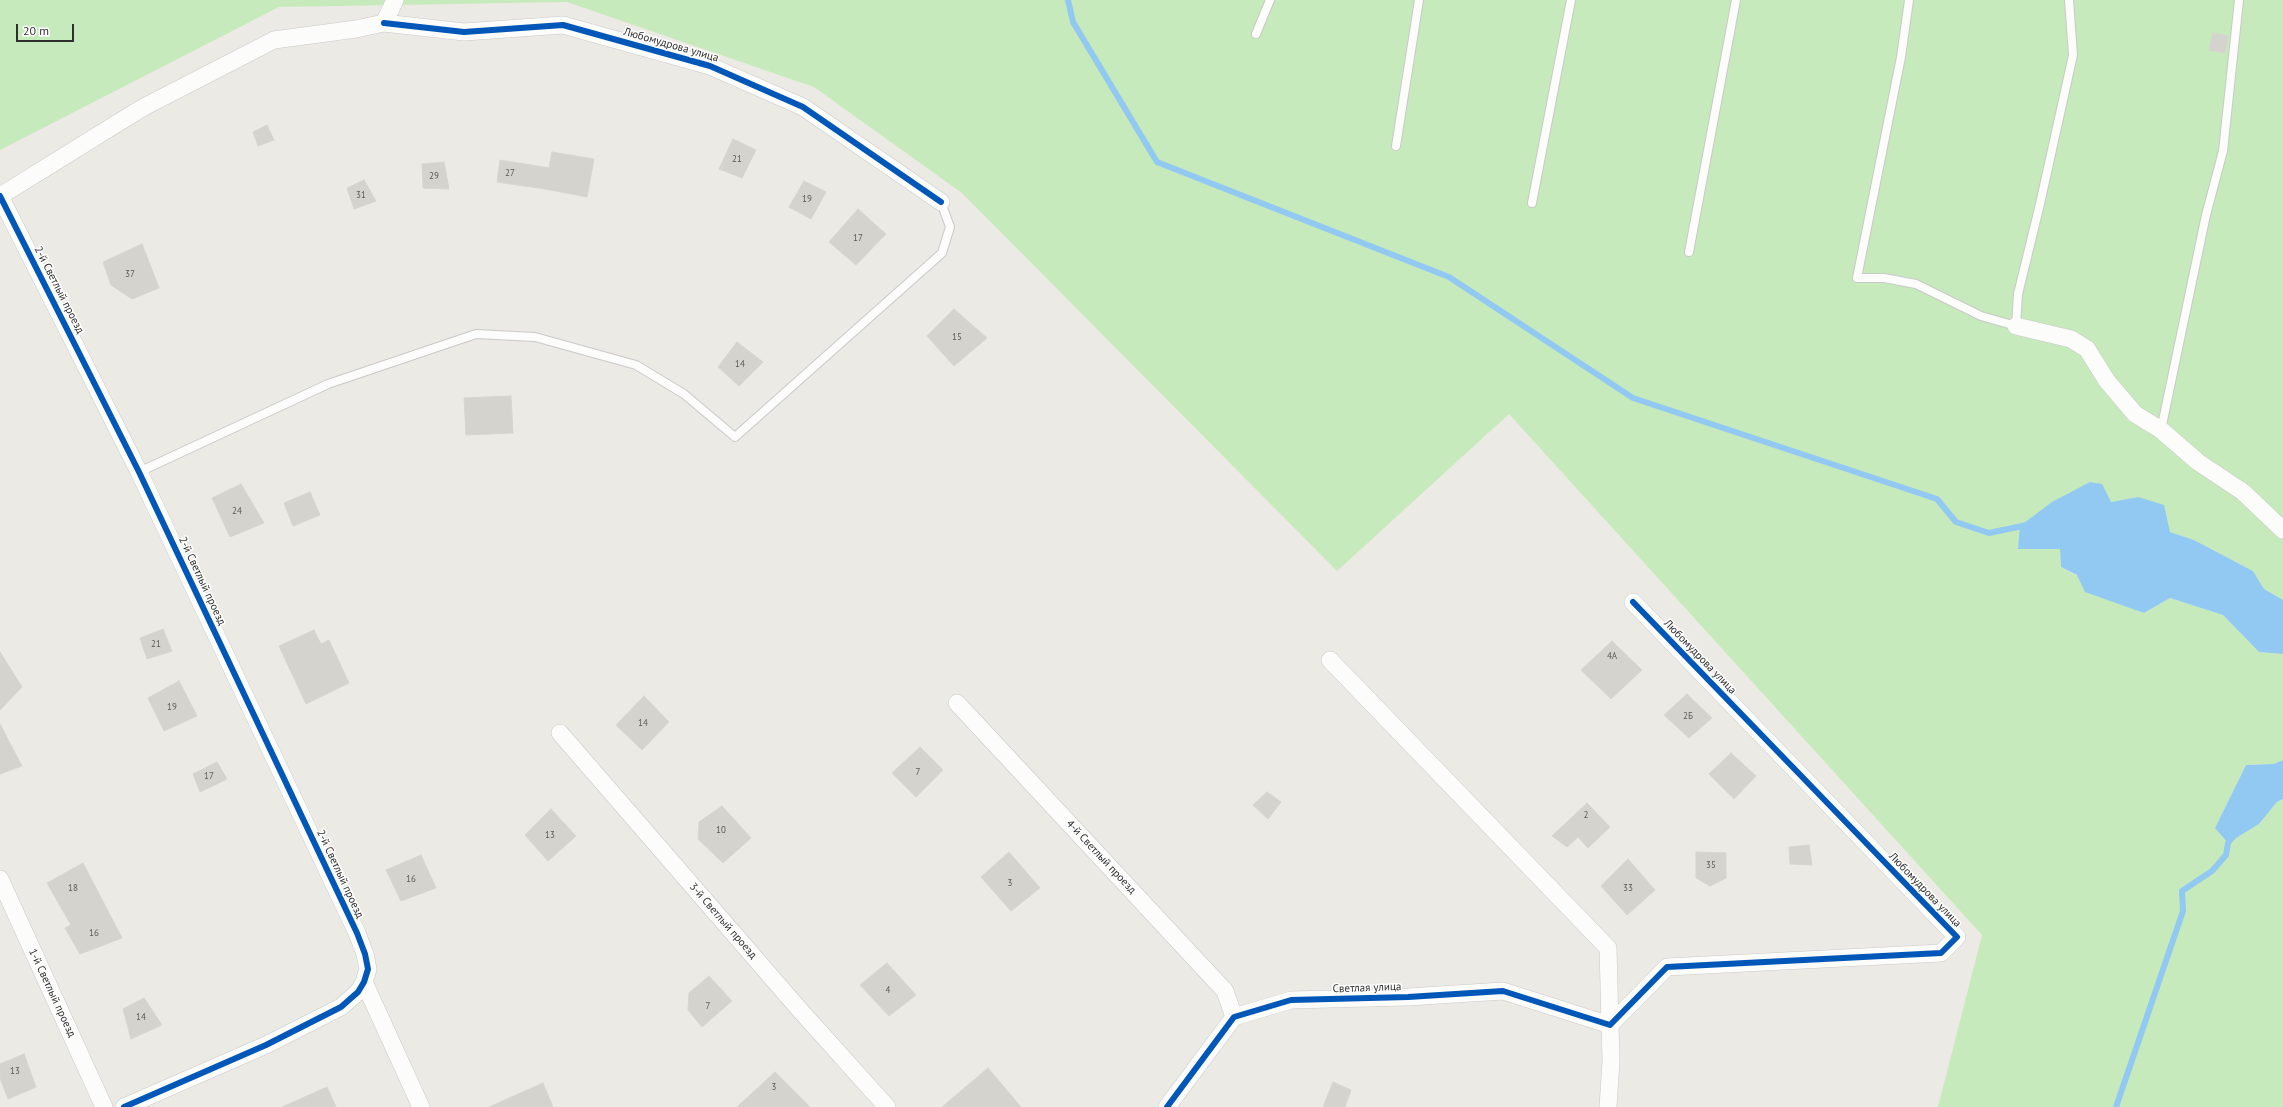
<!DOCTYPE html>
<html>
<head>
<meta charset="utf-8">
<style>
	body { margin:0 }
	#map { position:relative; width:2283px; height:1107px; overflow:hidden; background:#eceae4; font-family:"PT Sans",sans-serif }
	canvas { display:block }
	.scale { position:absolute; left:16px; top:24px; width:58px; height:18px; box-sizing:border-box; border:2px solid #2e2e2e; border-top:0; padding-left:5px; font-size:12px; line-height:14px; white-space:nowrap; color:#2e2e2e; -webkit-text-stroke:3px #fff; paint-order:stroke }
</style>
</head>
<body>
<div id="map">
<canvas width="2283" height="1107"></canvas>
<div class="scale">20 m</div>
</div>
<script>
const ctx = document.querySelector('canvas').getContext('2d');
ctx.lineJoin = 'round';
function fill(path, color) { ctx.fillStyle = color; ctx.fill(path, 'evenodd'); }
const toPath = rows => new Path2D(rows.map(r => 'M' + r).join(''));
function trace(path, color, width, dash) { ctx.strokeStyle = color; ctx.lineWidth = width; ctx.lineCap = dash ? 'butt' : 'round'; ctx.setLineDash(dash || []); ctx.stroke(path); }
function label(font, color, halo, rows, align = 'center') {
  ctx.font = font + ' "PT Sans",sans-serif'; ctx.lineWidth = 3; ctx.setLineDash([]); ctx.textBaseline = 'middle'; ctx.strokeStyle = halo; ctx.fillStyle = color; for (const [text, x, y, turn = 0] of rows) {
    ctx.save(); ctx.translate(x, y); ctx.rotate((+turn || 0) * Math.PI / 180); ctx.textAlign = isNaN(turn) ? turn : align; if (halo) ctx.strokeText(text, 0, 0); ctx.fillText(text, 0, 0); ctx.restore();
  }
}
const green = toPath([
	[0,0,2283,0,2283,600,2264,589,2253,571,2194,540,2170,532,2138,497,2111,502,2090,482,2077,491,2018,549,2060,549,2061,567,2144,613,2170,598,2223,615,2259,652,2283,654,2283,760,2275,764,2246,765,2215,828,2228,842,2259,824,2277,802,2283,799,2283,1107,1938,1107,1982,935,1509,414,1337,571,962,193,814,87,567,2,279,7,0,150]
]);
const water = toPath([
	[2090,482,2102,484,2111,502,2138,497,2164,505,2170,532,2194,540,2253,571,2264,589,2283,600,2283,654,2259,652,2223,615,2170,598,2144,613,2085,592,2077,575,2061,567,2060,549,2018,549,2020,526,2052,502],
	[2283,760,2283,799,2277,802,2259,824,2228,843,2215,828,2246,765,2274,764]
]);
const stream = toPath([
	[1068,0,1073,22,1157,162,1449,277,1633,398,1937,499,1956,522,1989,533,2027,525],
	[2116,1107,2183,911,2182,891,2212,871,2226,855,2228,843,2232,838]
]);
const building = toPath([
	[2213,33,2228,36,2225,53,2209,50,2213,33],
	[267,125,274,140,258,146,253,132,267,125],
	[733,139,756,150,742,178,719,169,733,139],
	[552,152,594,159,587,197,545,189,497,182,500,160,549,168,552,152],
	[444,162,449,189,423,188,422,164,444,162],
	[364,180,376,201,354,209,347,188,364,180],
	[804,181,826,192,811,219,789,207,804,181],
	[858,209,886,234,856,265,829,242,858,209],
	[142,244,159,288,132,299,111,285,103,262,142,244],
	[954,309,987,338,954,366,927,336,954,309],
	[737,342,763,362,739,386,718,367,737,342],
	[511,396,513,433,466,435,464,398,511,396],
	[241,484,264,523,230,537,212,498,241,484],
	[310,492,320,515,293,526,284,503,310,492],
	[163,629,172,651,147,659,140,638,163,629],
	[314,630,321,644,329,640,349,683,306,704,279,646,314,630],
	[1612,641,1642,670,1611,699,1581,670,1612,641],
	[0,652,22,687,0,710,0,652],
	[179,681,197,716,164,731,148,698,179,681],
	[1687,694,1712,718,1689,738,1664,715,1687,694],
	[644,696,669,722,642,750,616,725,644,696],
	[0,724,22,766,0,774,0,724],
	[920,747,943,770,916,797,892,773,920,747],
	[1731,753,1756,776,1734,799,1709,774,1731,753],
	[217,762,227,779,200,792,193,774,217,762],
	[1267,792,1281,802,1268,819,1253,805,1267,792],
	[1587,803,1610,827,1588,848,1578,837,1567,847,1552,836,1587,803],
	[722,806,751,838,723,863,698,839,699,822,722,806],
	[551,809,576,836,548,861,525,835,551,809],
	[1809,845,1812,865,1790,864,1789,847,1809,845],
	[1009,852,1040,888,1011,911,981,877,1009,852],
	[1696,852,1726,853,1726,878,1710,886,1696,878,1696,852],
	[421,855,436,888,401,901,386,870,421,855],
	[1628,859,1655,890,1627,915,1601,886,1628,859],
	[83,863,122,938,80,954,65,928,71,925,47,883,83,863],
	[887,963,916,995,889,1016,860,985,887,963],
	[709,976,732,1001,702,1027,688,1010,689,993,709,976],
	[144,998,162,1025,131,1039,123,1009,144,998],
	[24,1054,36,1087,8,1099,0,1078,0,1064,24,1054],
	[988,1068,1021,1107,942,1107,988,1068],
	[775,1072,810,1107,737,1107,775,1072],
	[1333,1082,1351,1090,1345,1107,1323,1107,1333,1082],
	[543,1083,553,1107,489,1107,543,1083],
	[327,1087,336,1107,282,1107,327,1087]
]);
const service = toPath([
	[1909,0,1901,57,1857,278,1884,278,1916,284,1981,316,2016,326,2018,294,2040,204,2073,55,2069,0],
	[1256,34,1270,0],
	[1396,146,1419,0],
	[1532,203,1571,0],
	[1689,252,1736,0],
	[2161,430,2206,215,2223,151,2239,0],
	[139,472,328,384,476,334,535,337,636,365,684,394,735,437,942,253,950,227,941,202]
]);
const minor = toPath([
	[384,23,464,32,563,25,710,66,803,107,941,202],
	[0,196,139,472,357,933,365,954,368,969,364,982,358,992,341,1007,266,1045,124,1107],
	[0,196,142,108,274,40,356,29,384,23,395,0],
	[2016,326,2071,339,2087,349,2107,381,2135,414,2161,430,2198,462,2243,492,2283,530],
	[1330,660,1608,948,1611,1061,1608,1107],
	[957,703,1225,991,1234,1017],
	[560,733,799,1009,887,1107],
	[0,879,104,1107],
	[364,982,421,1107],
	[1167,1107,1234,1017,1291,1000,1408,997,1503,991,1610,1025,1667,967,1941,953,1957,937,1633,602]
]);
const cycleway = toPath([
	[384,23,464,32,563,25,710,66,803,107,941,202],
	[0,196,139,472,357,933,365,954,368,969,364,982,358,992,341,1007,266,1045,124,1107],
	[1167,1107,1234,1017,1291,1000,1408,997,1503,991,1610,1025,1667,967,1941,953,1957,937,1633,602]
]);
const numberNames = [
	["21",737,159],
	["27",510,173],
	["29",434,176],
	["31",361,195],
	["19",807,199],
	["17",858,238],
	["37",130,274],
	["15",957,337],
	["14",740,364],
	["24",237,511],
	["21",156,644],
	["4А",1612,656],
	["19",172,707],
	["2Б",1688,716],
	["14",643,723],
	["7",918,772],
	["17",209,776],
	["2",1586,815],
	["10",721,830],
	["13",550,835],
	["35",1711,865],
	["16",411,879],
	["3",1010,883],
	["18",73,888],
	["33",1628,888],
	["16",94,933],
	["4",888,990],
	["7",708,1006],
	["14",141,1017],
	["13",15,1071],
	["3",774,1087]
];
const streetNames = [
	["Любомудрова улица",671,45,16],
	["2-й Светлый проезд",59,290,63],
	["2-й Светлый проезд",202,581,65],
	["Любомудрова улица",1700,657,46],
	["4-й Светлый проезд",1101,857,47],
	["2-й Светлый проезд",340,874,65],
	["Любомудрова улица",1925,890,46],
	["3-й Светлый проезд",723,921,49],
	["Светлая улица",1367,988,-2],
	["1-й Светлый проезд",52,993,65]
];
fill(green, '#c6eabb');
fill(water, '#92c9f2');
trace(stream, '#92c9f2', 6);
fill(building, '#d5d3ce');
trace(building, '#d7d5d0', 1);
trace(service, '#cac9c9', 10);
trace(minor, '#cac9c9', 18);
trace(service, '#fcfcfb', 8);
trace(minor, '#fcfcfb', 17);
trace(cycleway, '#0057b8', 6);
label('9px', '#585857', null, numberNames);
label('11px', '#2e2e2e', '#fff', streetNames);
</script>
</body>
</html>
